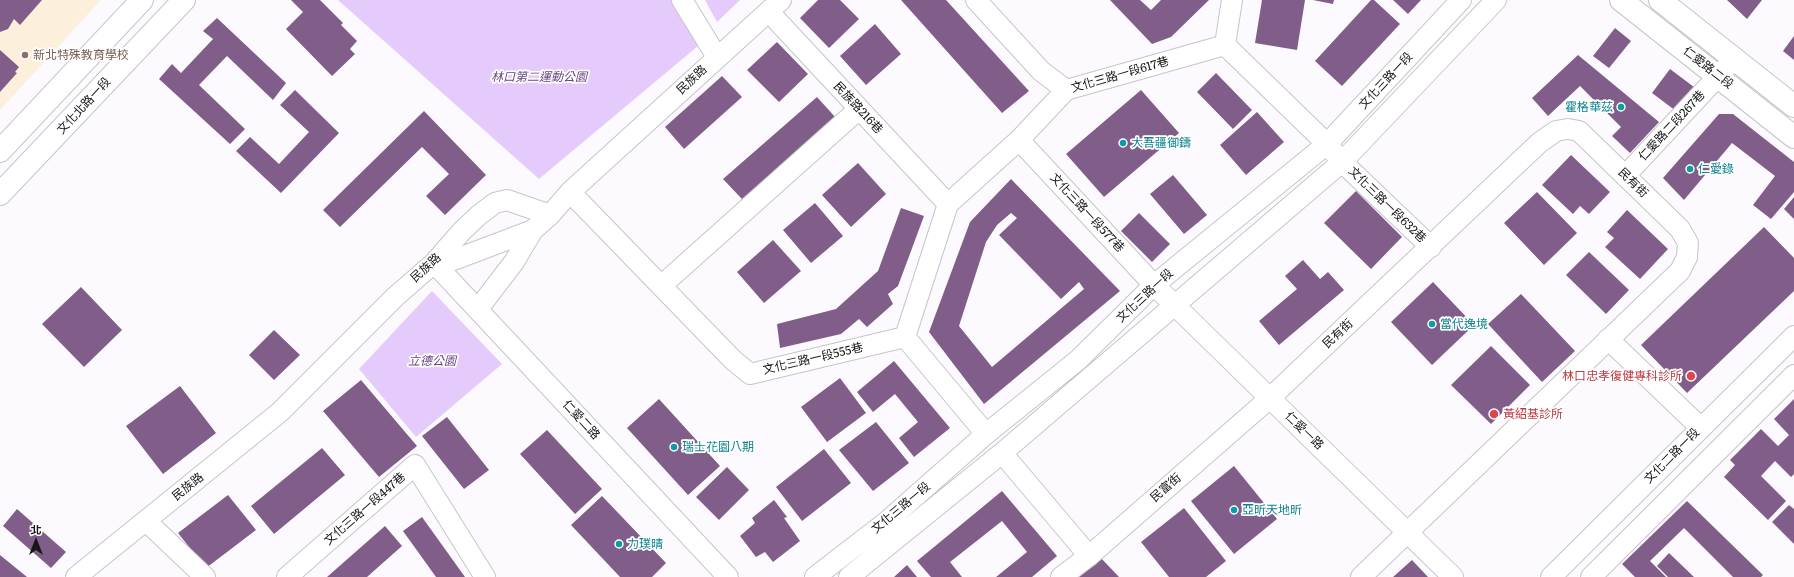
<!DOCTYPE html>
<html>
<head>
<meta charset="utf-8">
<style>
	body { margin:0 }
	#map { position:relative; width:1794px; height:577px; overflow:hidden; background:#fcfafe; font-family:Literata,"Noto Sans TC",serif }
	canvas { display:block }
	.north { position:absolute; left:16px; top:521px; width:40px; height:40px; -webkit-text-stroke:3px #fff; paint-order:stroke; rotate:0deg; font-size:11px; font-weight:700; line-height:16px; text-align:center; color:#171617 }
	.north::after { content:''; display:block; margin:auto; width:14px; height:18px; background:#171617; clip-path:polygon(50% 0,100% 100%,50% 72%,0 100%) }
</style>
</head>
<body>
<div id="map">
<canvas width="1794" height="577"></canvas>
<div class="north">北</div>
</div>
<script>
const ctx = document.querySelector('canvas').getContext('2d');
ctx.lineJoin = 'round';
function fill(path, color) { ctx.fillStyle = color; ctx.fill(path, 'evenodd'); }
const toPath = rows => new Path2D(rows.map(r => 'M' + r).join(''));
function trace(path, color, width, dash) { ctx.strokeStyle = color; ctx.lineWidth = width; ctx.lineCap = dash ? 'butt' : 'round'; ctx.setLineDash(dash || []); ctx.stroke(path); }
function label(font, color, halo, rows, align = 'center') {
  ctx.font = font + ' Literata,"Noto Sans TC",serif'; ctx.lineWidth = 3.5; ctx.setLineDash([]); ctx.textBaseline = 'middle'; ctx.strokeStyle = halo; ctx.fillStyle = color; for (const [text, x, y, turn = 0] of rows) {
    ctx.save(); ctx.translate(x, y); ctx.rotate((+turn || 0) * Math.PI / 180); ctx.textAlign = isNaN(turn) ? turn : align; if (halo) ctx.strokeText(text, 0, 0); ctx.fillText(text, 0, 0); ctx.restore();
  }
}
const education = toPath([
	[0,0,101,0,0,110]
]);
const green = toPath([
	[338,0,671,0,698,46,539,179],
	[705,0,740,0,717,22],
	[432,291,502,364,416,437,359,369]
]);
const building = toPath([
	[0,0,42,0,20,25,14,19,8,29,0,32],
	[291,0,320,0,343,23,341,25,357,41,350,49,355,54,332,76,286,29,303,12],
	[818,0,840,0,859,19,829,48,800,18],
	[901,0,946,0,1029,91,1002,113],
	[1110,0,1140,0,1151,10,1161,0,1209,0,1171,37,1152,44],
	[1262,0,1305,0,1297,50,1255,43],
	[1313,0,1334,0,1333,4],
	[1371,0,1374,0,1400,24,1342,86,1315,61],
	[1393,0,1421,0,1408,14],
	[1727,0,1762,0,1747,19],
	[217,18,286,83,273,100,227,56,199,85,245,129,230,144,159,79,172,64,181,73,213,39,203,31],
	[875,24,901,54,866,85,840,56],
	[1615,28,1631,41,1609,68,1593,56],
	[1794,36,1794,60,1783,51],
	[777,42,808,74,779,102,747,70],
	[0,50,19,67,15,72,17,73,0,92],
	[1578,55,1659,122,1630,153,1612,136,1621,127,1580,86,1548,116,1532,98],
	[1670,69,1694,87,1676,111,1652,93],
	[1216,73,1252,110,1233,129,1197,92],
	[722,76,742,97,684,149,665,127],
	[295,90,339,133,281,193,236,151,250,137,279,164,309,132,280,105],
	[1141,90,1179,133,1104,197,1066,154],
	[817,97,836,118,742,199,723,179],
	[424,111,486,175,445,215,426,196,449,174,422,147,340,227,323,210],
	[1257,112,1284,142,1246,175,1220,145],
	[1719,114,1733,114,1794,162,1794,192,1771,219,1753,205,1775,176,1732,143,1684,200,1663,178],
	[1571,155,1610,192,1589,214,1580,206,1573,214,1542,185],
	[858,163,886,194,851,227,822,195],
	[1173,175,1207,215,1184,234,1150,194],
	[1011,179,1120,291,984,404,929,332,970,222],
	[1011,213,1017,218,999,235,1061,299,1079,282,1084,289,992,367,959,326,986,242,997,225],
	[1356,191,1402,237,1371,269,1324,223],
	[1537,192,1577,233,1544,265,1504,223],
	[1794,197,1794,219,1784,209],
	[815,203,843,236,811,263,783,230],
	[901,208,924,216,898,286,888,294,893,304,867,327,859,319,841,334,780,348,777,324,836,309,878,271],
	[1627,210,1668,249,1640,279,1605,247,1614,238,1607,232],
	[1139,213,1170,244,1152,262,1121,231],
	[1764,227,1794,258,1794,291,1687,393,1641,345],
	[773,240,801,271,764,303,737,272],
	[1589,252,1629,290,1606,314,1566,275],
	[1303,260,1320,279,1328,272,1344,290,1279,345,1259,321,1297,289,1285,276],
	[1433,282,1474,325,1432,365,1391,322],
	[81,287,122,330,84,367,42,324],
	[1521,294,1575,351,1542,382,1488,324],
	[274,330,300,355,274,380,249,355],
	[1491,346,1530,385,1491,424,1451,385],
	[894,361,950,428,914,457,899,438,918,422,895,394,873,412,857,392],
	[840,378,866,413,827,442,801,407],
	[361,380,417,446,379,477,323,411],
	[180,386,216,433,163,474,126,426],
	[659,399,720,466,688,495,627,428],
	[1794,399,1794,474,1791,477,1775,461,1761,476,1786,501,1768,520,1724,477,1735,465,1730,460,1761,429,1778,446,1789,435,1774,419],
	[447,417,489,470,464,489,422,436],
	[876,422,909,463,873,491,839,450],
	[547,430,602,489,575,514,520,454],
	[322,448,345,475,274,534,251,506],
	[824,449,851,483,802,521,776,487],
	[1234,466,1277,519,1234,554,1191,501],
	[727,467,749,490,719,520,696,497],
	[1002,491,1057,556,1032,577,996,577,1027,552,1002,521,950,562,962,577,931,577,917,561],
	[228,495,256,530,206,568,178,533],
	[602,496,666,563,652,577,620,577,571,525],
	[774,500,787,517,784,518,800,541,773,562,765,552,756,557,740,536,755,523,752,518],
	[1687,501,1763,575,1761,577,1733,577,1684,528,1650,561,1666,577,1635,577,1622,564],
	[1789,505,1794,509,1794,544,1772,522],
	[1184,508,1226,561,1206,577,1169,577,1141,542],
	[17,509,66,552,51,568,3,526],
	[422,517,465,577,436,577,403,531],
	[385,526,402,546,367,577,327,577],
	[1669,553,1694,577,1668,577,1657,566],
	[0,555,27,577,0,577],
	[1101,558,1119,577,1079,577],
	[1412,560,1428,577,1393,577],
	[907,565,917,577,894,577]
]);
const minor = toPath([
	[682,0,717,57],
	[976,0,1041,71,1066,90],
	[769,12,948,204],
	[1225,45,1327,144,1342,162,1431,247],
	[1066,90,1225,45,1232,0],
	[1019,140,1154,285,1453,577],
	[1625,176,1735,58],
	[570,192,733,360,750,374,905,337,986,434],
	[948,204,1019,140,1066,90],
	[434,263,728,577],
	[434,263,451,261,533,230,550,215],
	[661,286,859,109],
	[478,309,514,262,533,230],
	[905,337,948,204],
	[1608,339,1701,428],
	[1002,453,1089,556],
	[146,521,205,577],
	[76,577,280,412,395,297,434,263,462,231,479,215,495,203,507,200,550,215,570,192,781,0],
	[287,577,415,465,485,577],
	[815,577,885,523,986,434,1078,360,1154,285,1327,144,1461,0],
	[849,577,1002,453,1342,162,1496,0],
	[1061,577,1089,556,1270,398,1539,143,1556,131,1568,129,1579,131,1680,229,1688,243,1687,257,1680,271,1361,577],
	[1551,577,1794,336],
	[1591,577,1794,375]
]);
const major = toPath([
	[1621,0,1794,137],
	[1660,0,1794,106],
	[0,151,142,0],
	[0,194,184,0]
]);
const markers = [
	[25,55,4,"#8d6e63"],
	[1621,107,4,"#0f9aa8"],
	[1123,143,4,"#0f9aa8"],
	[1690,169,4,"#0f9aa8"],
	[1432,324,4,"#0f9aa8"],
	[1691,376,5,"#e0444e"],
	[1494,414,5,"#e0444e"],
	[674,447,4,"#0f9aa8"],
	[1234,510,4,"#0f9aa8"],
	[619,544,4,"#0f9aa8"]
];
const educationNames = [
	["新北特殊教育學校",33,55]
];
const streetNames = [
	["仁愛路二段",1708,68,38],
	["文化三路一段617巷",1120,75,-16],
	["民族路",692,80,-43],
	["文化三路一段",1386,81,-47],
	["文化北路一段",84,106,-47],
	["民族路216巷",858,108,47],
	["仁愛路二段267巷",1672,126,-47],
	["民有街",1633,183,44],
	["文化三路一段632巷",1387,205,44],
	["文化三路一段577巷",1087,213,47],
	["民族路",426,268,-42],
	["文化三路一段",1145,296,-43],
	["民有街",1338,334,-43],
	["文化三路一段555巷",813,359,-13],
	["仁愛二路",581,420,47],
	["仁愛一路",1304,431,44],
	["文化二路一段",1672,456,-45],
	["民族路",188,487,-39],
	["民富街",1166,488,-41],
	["文化三路一段",901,508,-40],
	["文化三路一段447巷",365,509,-41]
];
const parkNames = [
	["林口第二運動公園",539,77],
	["立德公園",432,361]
];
const cultureNames = [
	["霍格華茲",1613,107,"right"],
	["大吾疆御鑄",1131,143],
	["仁愛錄",1698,169],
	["當代逸境",1440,324],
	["瑞士花園八期",682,447],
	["亞昕天地昕",1242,510],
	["力璞晴",627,544]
];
const healthNames = [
	["林口忠孝復健專科診所",1682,376],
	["黃紹基診所",1503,414,"left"]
];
fill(education, '#fcefdb');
fill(green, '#e5cbfb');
fill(building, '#815e89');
trace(minor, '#c7c5c9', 22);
trace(major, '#c7c5c9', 24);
trace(minor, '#fff', 20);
trace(major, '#fff', 22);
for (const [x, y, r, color] of markers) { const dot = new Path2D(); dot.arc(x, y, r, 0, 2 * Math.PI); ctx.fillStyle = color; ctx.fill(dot); trace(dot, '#fff', 1.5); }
label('12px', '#785e54', '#fff', educationNames, 'left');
label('12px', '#171617', '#fff', streetNames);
label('italic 12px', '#694484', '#fff', parkNames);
label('12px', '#0d838f', '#fff', cultureNames, 'left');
label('12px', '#be3a42', '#fff', healthNames, 'right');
</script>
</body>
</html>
